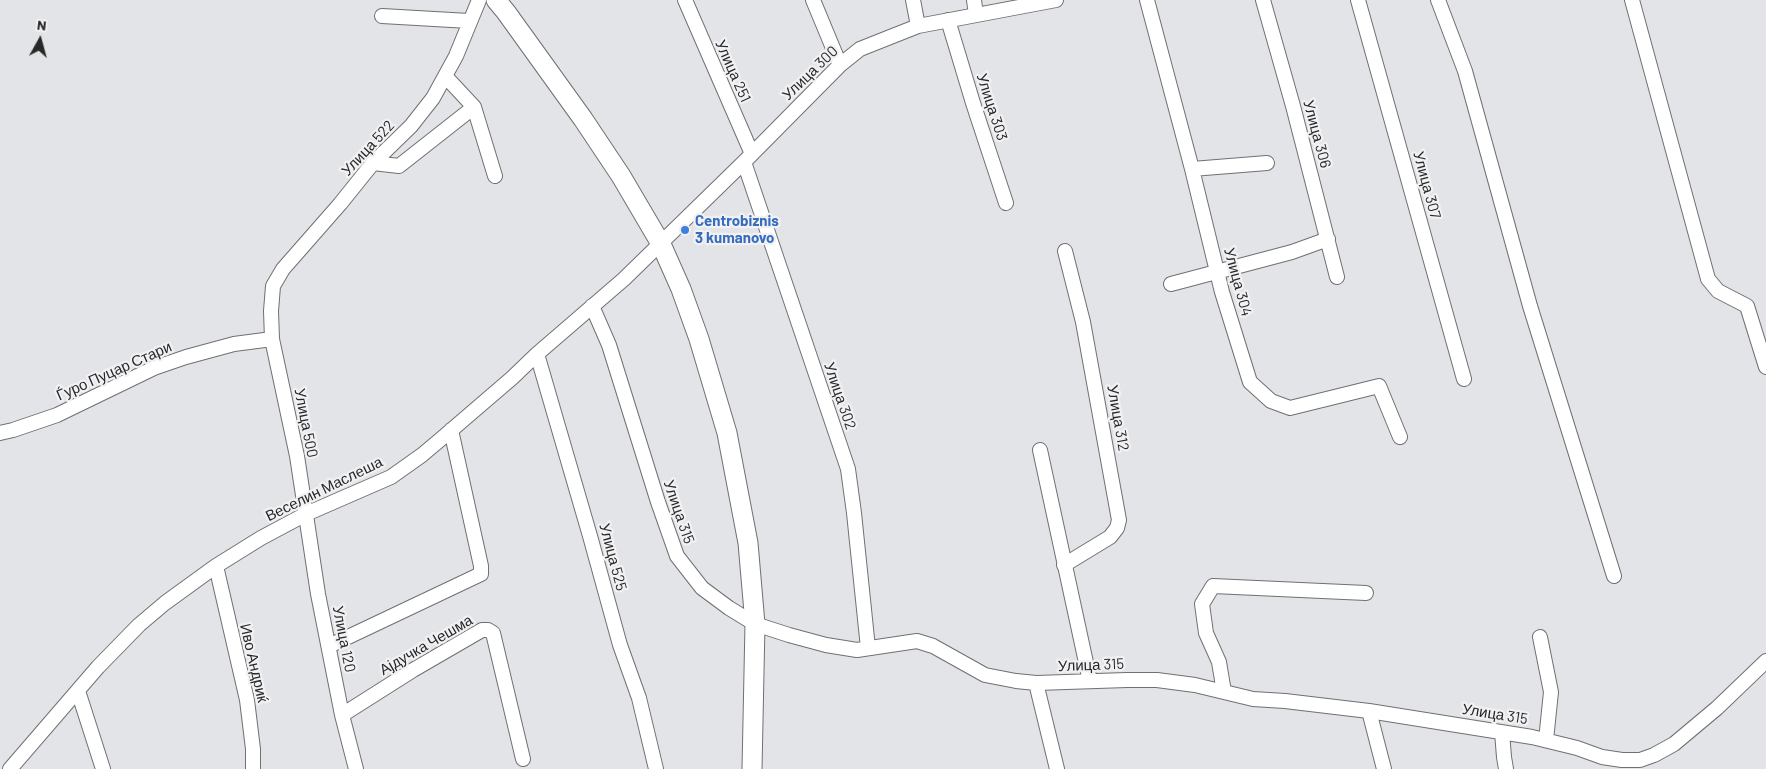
<!DOCTYPE html>
<html>
<head>
<meta charset="utf-8">
<style>
	body { margin:0 }
	#map { position:relative; width:1766px; height:769px; overflow:hidden; background:#e3e4e7; font-family:Barlow,sans-serif }
	canvas { display:block }
	.north { position:absolute; left:15px; top:15px; width:50px; height:50px; -webkit-text-stroke:4px #f1f1f4; paint-order:stroke; rotate:7deg; font-size:14px; font-weight:700; line-height:20px; text-align:center; color:#272728 }
	.north::after { content:''; display:block; margin:auto; width:18px; height:22px; background:#272728; clip-path:polygon(50% 0,100% 100%,50% 72%,0 100%) }
</style>
</head>
<body>
<div id="map">
<canvas width="1766" height="769"></canvas>
<div class="north">N</div>
</div>
<script>
const ctx = document.querySelector('canvas').getContext('2d');
ctx.lineJoin = 'round';
const toPath = rows => new Path2D(rows.map(r => 'M' + r).join(''));
function trace(path, color, width, dash) { ctx.strokeStyle = color; ctx.lineWidth = width; ctx.lineCap = dash ? 'butt' : 'round'; ctx.setLineDash(dash || []); ctx.stroke(path); }
function label(font, color, halo, rows, align = 'center') {
  ctx.font = font + ' Barlow,sans-serif'; ctx.lineWidth = 4.5; ctx.setLineDash([]); ctx.textBaseline = 'middle'; ctx.strokeStyle = halo; ctx.fillStyle = color; for (const [text, x, y, turn = 0] of rows) {
    ctx.save(); ctx.translate(x, y); ctx.rotate((+turn || 0) * Math.PI / 180); ctx.textAlign = isNaN(turn) ? turn : align; if (halo) ctx.strokeText(text, 0, 0); ctx.fillText(text, 0, 0); ctx.restore();
  }
}
const minor = toPath([
	[685,0,752,154],
	[813,0,840,65],
	[913,0,918,26],
	[974,0,976,15],
	[1147,0,1192,169,1222,292,1250,382,1271,401,1290,408,1379,386,1400,437],
	[1263,0,1293,106,1337,277],
	[1358,0,1464,379],
	[1438,0,1465,71,1530,306,1614,576],
	[1632,0,1708,279,1718,291,1747,306,1766,367],
	[382,16,469,21],
	[948,20,973,103,1006,203],
	[446,77,474,107,495,176],
	[744,162,848,469,854,513,868,648],
	[373,163,399,166,474,107],
	[1192,169,1267,163],
	[1171,284,1292,252,1328,239],
	[592,306,609,345,658,502,677,556,702,588,729,608,755,624,789,635,826,645,857,650,917,641,933,646,985,675,1016,681,1036,683,1127,680,1157,680,1195,685,1253,699,1285,701,1369,711,1532,737,1577,748,1602,757,1622,760,1640,760,1654,755,1674,744,1717,708,1766,661],
	[537,354,590,536,620,645,639,698,656,769],
	[0,433,13,430,57,415,154,368,186,357,234,344,272,339],
	[1040,450,1090,681],
	[1064,565,1110,537,1117,528,1119,520,1083,322,1065,251],
	[216,566,247,700,253,749,253,769],
	[1540,637,1551,692,1546,740],
	[329,646,481,574,481,566,451,430],
	[1036,683,1057,769],
	[78,691,103,769],
	[1224,692,1219,662,1206,633,1202,604,1213,586,1366,593],
	[1369,711,1384,769],
	[342,715,413,670,482,630,488,630,493,633,523,759],
	[1502,732,1504,757,1506,769],
	[10,769,98,667,139,625,165,603,216,566,261,538,306,514,391,477,422,455,441,439,512,378,537,354,624,279,744,162,840,65,860,49,918,26,1056,0],
	[356,769,342,715,318,594,297,456,272,339,271,311,273,286,283,269,340,204,373,163,411,126,433,98,456,56,479,0]
]);
const secondary = toPath([
	[496,0,506,12,583,119,621,176,661,244,681,289,699,339,727,433,748,543,755,624,752,769]
]);
const markers = [
	[685,230,5,"#3f7fe0"]
];
const streetNames = [
	["Улица 251",733,71,66],
	["Улица 300",810,73,-44],
	["Улица 303",992,107,72],
	["Улица 306",1317,134,75],
	["Улица 522",368,148,-47],
	["Улица 307",1427,185,75],
	["Улица 304",1238,282,75],
	["Ѓуро Пуцар Стари",114,371,-24],
	["Улица 302",840,396,71],
	["Улица 312",1118,418,80],
	["Улица 500",306,423,79],
	["Веселин Маслеша",324,489,-26],
	["Улица 315",679,512,71],
	["Улица 525",613,557,75],
	["Улица 120",344,639,79],
	["Ајдучка Чешма",426,645,-30],
	["Иво Андриќ",254,663,77],
	["Улица 315",1091,665,-2],
	["Улица 315",1495,714,9]
];
const shopNames = [
	["Centrobiznis",695,221],
	["3 kumanovo",695,238]
];
trace(minor, '#6f7072', 16);
trace(secondary, '#6f7072', 21);
trace(minor, '#fff', 14);
trace(secondary, '#fff', 19);
for (const [x, y, r, color] of markers) { const dot = new Path2D(); dot.arc(x, y, r, 0, 2 * Math.PI); ctx.fillStyle = color; ctx.fill(dot); trace(dot, '#f1f1f4', 2); }
label('15px', '#272728', '#f1f1f4', streetNames);
label('bold 15px', '#366cbe', '#f1f1f4', shopNames, 'left');
</script>
</body>
</html>
